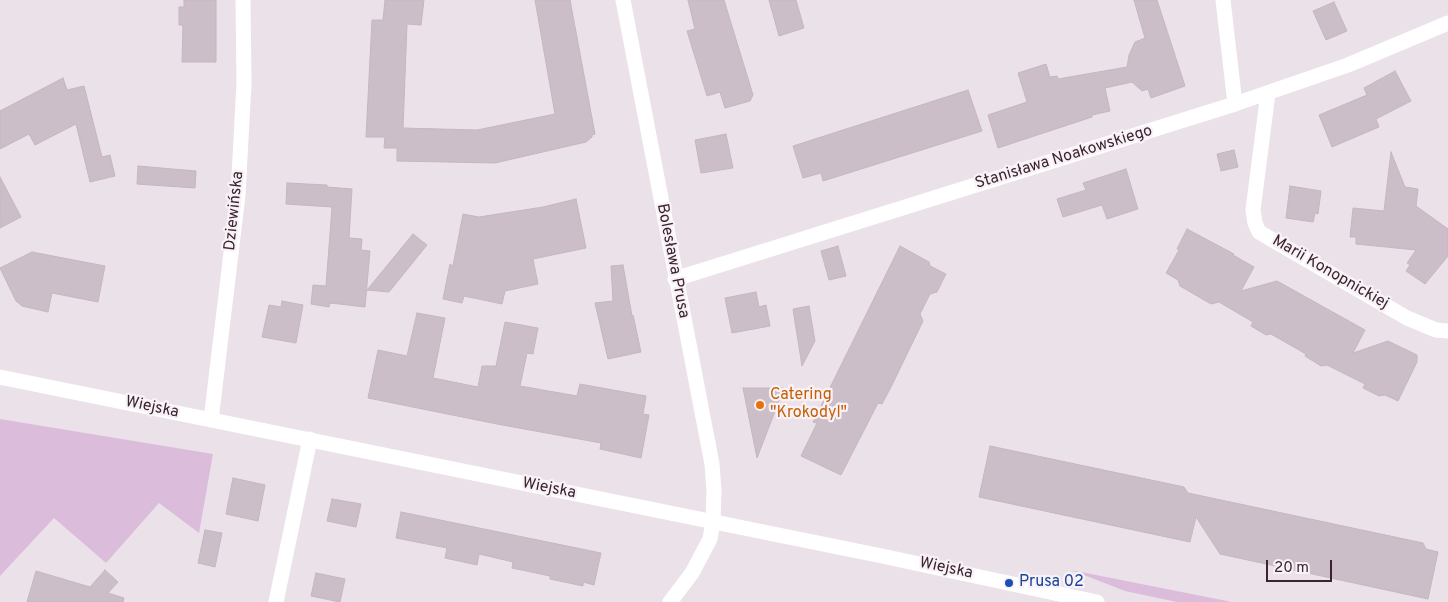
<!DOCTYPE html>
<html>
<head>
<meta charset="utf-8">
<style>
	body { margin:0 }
	#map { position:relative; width:1448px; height:602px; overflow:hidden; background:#ebe2e9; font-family:Overpass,sans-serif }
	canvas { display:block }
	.scale { position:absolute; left:1266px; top:560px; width:66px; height:22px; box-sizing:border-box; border:2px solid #3b2330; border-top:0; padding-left:6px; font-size:15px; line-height:18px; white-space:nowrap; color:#3b2330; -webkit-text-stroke:4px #f8f2f7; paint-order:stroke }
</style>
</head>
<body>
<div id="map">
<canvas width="1448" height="602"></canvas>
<div class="scale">20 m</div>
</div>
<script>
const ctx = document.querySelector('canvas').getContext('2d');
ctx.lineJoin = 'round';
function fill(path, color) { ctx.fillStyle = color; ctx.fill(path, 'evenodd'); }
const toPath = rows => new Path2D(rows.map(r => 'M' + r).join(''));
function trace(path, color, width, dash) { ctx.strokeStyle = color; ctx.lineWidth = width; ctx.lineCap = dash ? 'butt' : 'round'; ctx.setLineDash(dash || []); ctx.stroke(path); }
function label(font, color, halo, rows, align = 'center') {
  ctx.font = font + ' Overpass,sans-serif'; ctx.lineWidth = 4.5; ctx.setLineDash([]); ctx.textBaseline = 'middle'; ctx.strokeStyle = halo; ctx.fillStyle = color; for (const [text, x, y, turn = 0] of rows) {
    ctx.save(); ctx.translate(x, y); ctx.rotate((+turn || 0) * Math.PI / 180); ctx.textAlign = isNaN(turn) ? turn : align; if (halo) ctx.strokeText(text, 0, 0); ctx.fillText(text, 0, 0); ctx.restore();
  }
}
const green = toPath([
	[0,419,213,454,199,533,159,503,106,563,54,518,0,576],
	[1071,570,1232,602,1177,602,1125,591]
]);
const building = toPath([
	[184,0,216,0,216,62,182,62,183,25,179,25,179,7,184,7,184,0],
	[385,0,424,0,421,25,407,24,403,128,477,130,555,114,535,0,570,0,595,134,592,135,592,137,586,142,495,163,397,161,397,148,384,148,385,137,366,137,372,20,383,20,385,0],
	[688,0,724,0,753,95,750,101,725,108,720,92,707,96,687,31,695,29,688,0],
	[769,0,796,0,804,28,779,36,769,0],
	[1134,0,1157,0,1185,86,1151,98,1148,89,1142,91,1132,82,1105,88,1110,111,1092,115,1092,117,998,148,988,115,1027,102,1018,73,1046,64,1050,77,1057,76,1058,79,1127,67,1129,55,1135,42,1145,38,1134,0],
	[1334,2,1347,31,1326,40,1313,11,1334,2],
	[1395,71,1411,101,1376,119,1379,127,1332,147,1319,115,1367,95,1364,88,1395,71],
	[63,78,67,90,84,86,102,157,110,155,115,176,90,182,76,124,35,145,29,134,0,149,0,111,63,78],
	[968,90,982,131,823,181,821,173,803,178,793,146,968,90],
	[726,134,733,168,701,173,695,140,726,134],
	[1234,150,1238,167,1221,171,1217,154,1234,150],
	[1391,152,1405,187,1418,189,1416,206,1448,229,1448,256,1425,284,1406,271,1410,265,1407,263,1416,250,1356,244,1356,237,1350,237,1353,208,1384,211,1391,152],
	[138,166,196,171,195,188,137,184,138,166],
	[1126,169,1138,209,1107,219,1102,205,1063,217,1057,199,1086,190,1083,183,1126,169],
	[0,177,21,217,0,228,0,177],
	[287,183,327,185,327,187,352,189,349,238,362,239,361,250,370,251,365,307,330,303,329,307,311,304,313,285,326,286,332,207,286,204,287,183],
	[1290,186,1321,191,1318,214,1315,213,1313,222,1286,218,1290,186],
	[576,199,586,248,533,259,538,284,505,291,502,304,464,296,462,303,443,299,450,264,453,266,463,214,479,217,543,207,576,199],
	[1187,229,1234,254,1233,255,1254,267,1241,291,1277,281,1365,330,1353,353,1388,341,1417,355,1417,362,1398,401,1385,395,1379,396,1363,388,1365,384,1327,365,1321,366,1305,356,1306,354,1271,334,1266,335,1251,326,1253,322,1219,302,1211,304,1180,286,1178,280,1166,273,1179,250,1177,249,1187,229],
	[413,234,427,245,389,292,367,290,413,234],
	[838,246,846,276,829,280,821,251,838,246],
	[900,246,929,262,930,266,946,274,937,292,930,294,920,314,923,321,891,387,882,404,878,403,841,475,801,456,817,423,813,422,900,246],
	[32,252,105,266,98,302,52,293,48,312,22,306,16,301,0,268,32,252],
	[623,265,632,316,633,315,641,352,608,359,595,303,613,301,611,266,623,265],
	[756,292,759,307,766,305,770,326,732,333,725,298,756,292],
	[282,301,303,305,296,343,262,337,269,305,281,307,282,301],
	[809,306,815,341,802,366,793,309,809,306],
	[417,313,445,318,433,378,478,387,482,366,496,366,505,322,538,328,533,354,527,353,520,386,577,396,580,384,646,396,643,414,649,415,641,458,600,449,601,443,497,424,368,398,378,350,407,356,417,313],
	[743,388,784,388,757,458,743,388],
	[990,446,1184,487,1188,493,1423,543,1426,549,1438,552,1428,599,1220,554,1196,517,1190,542,979,497,990,446],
	[233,478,265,485,258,521,226,514,233,478],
	[332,499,361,504,356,527,327,521,332,499],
	[401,512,601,553,594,585,583,582,583,586,550,579,550,576,512,568,513,562,479,554,477,565,445,558,447,548,396,538,401,512],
	[205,530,222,533,215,567,198,563,205,530],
	[105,570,118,582,108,593,124,598,123,602,27,602,36,571,90,587,105,570],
	[316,573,345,579,340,602,311,596,316,573]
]);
const minor = toPath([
	[623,0,712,464,714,491,713,522,710,539,692,573,670,602],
	[1223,0,1235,104],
	[1268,93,1253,210,1255,223,1259,232,1407,318,1436,330,1448,331],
	[675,279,1235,104,1348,65,1448,23],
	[0,377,882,556,1097,602],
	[211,420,238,195,244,83,243,0],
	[276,602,310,439]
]);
const markers = [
	[760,405,5,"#e8710a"],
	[1009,583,5,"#1a4fb4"]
];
const streetNames = [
	["Stanisława Noakowskiego",1064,158,-17],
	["Dziewińska",235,211,-84],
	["Bolesława Prusa",672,261,79],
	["Marii Konopnickiej",1330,273,30],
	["Wiejska",152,408,12],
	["Wiejska",549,489,11],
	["Wiejska",946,569,12]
];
const foodNames = [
	["Catering",770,396],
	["\"Krokodyl\"",770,414]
];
const transitNames = [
	["Prusa 02",1019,583]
];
fill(green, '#dbbcdb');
fill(building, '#ccbec8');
trace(building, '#c5b5c0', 1);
trace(minor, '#fff', 15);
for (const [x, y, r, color] of markers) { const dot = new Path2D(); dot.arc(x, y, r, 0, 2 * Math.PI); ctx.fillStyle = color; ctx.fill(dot); trace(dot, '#f8f2f7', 2); }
label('16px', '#3b2330', '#f8f2f7', streetNames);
label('16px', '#c56008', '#f8f2f7', foodNames, 'left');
label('16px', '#164399', '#f8f2f7', transitNames, 'left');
</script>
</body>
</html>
